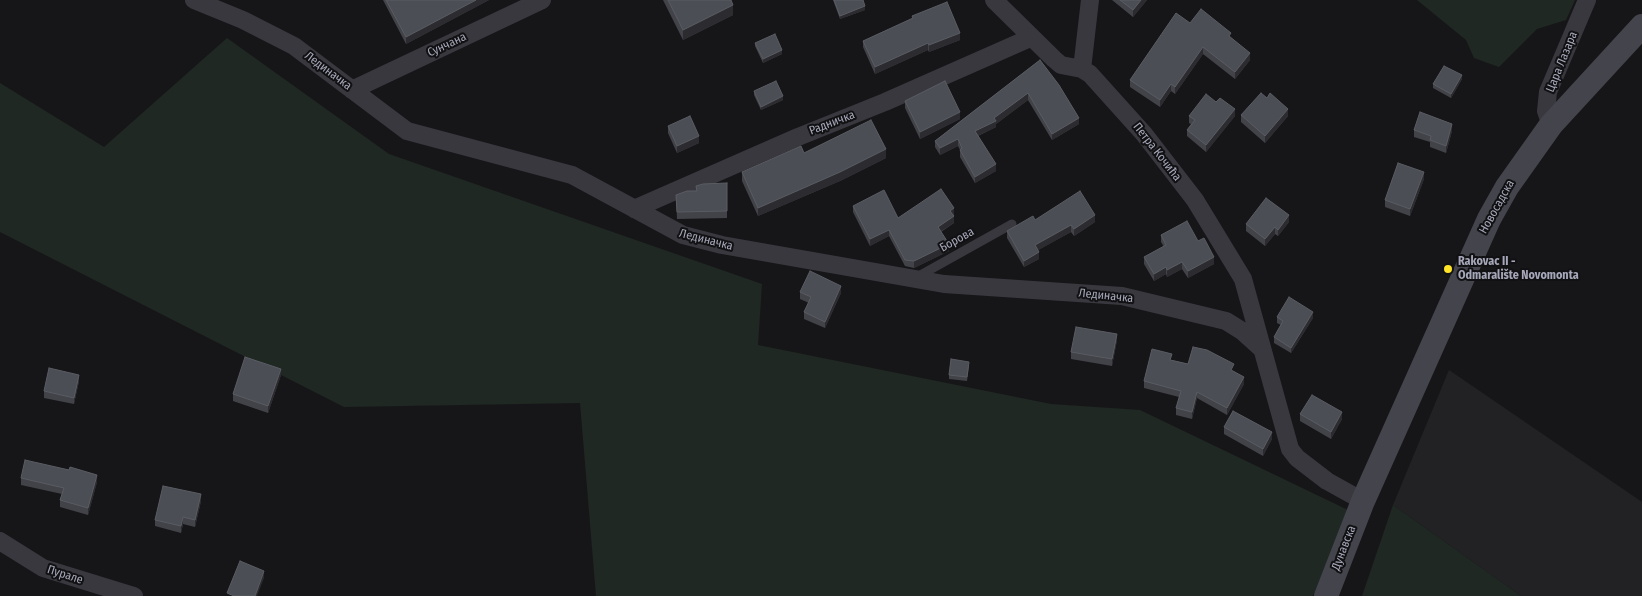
<!DOCTYPE html>
<html>
<head>
<meta charset="utf-8">
<style>
	body { margin:0 }
	canvas { display:block; background:#161618 }
</style>
</head>
<body>
<canvas width="1642" height="596"></canvas>
<script>
const ctx = document.querySelector('canvas').getContext('2d');
ctx.lineJoin = 'round';
function fill(path, color) { ctx.fillStyle = color; ctx.fill(path, 'evenodd'); }
const toPath = rows => new Path2D(rows.map(r => 'M' + r).join(''));
function trace(path, color, width, dash) { ctx.strokeStyle = color; ctx.lineWidth = width; ctx.lineCap = dash ? 'butt' : 'round'; ctx.setLineDash(dash || []); ctx.stroke(path); }
function label(font, color, halo, rows, align = 'center') {
  ctx.font = font + ' "Fira Sans Condensed",sans-serif'; ctx.lineWidth = 4; ctx.setLineDash([]); ctx.textBaseline = 'middle'; ctx.strokeStyle = halo; ctx.fillStyle = color; for (const [text, x, y, turn = 0] of rows) {
    ctx.save(); ctx.translate(x, y); ctx.rotate((+turn || 0) * Math.PI / 180); ctx.textAlign = isNaN(turn) ? turn : align; if (halo) ctx.strokeText(text, 0, 0); ctx.fillText(text, 0, 0); ctx.restore();
  }
}
const built = toPath([
	[1449,370,1642,502,1642,596,1521,596,1393,505]
]);
const green = toPath([
	[1417,0,1575,0,1566,20,1537,29,1499,67,1474,58,1466,40],
	[227,38,389,154,762,284,758,345,1051,404,1140,410,1348,510,1313,596,596,596,580,403,344,407,0,232,0,83,104,147],
	[1393,505,1521,596,1362,596]
]);
const service = toPath([
	[917,277,1012,224]
]);
const minor = toPath([
	[194,0,243,20,294,46,407,131,572,175,683,235,722,245,944,284,1122,296,1226,321,1242,331,1262,349],
	[994,0,1054,59,1061,65,1082,69,1090,74,1144,134,1195,200,1243,279,1290,449,1297,458,1327,481,1363,501],
	[1082,69,1090,0],
	[352,90,542,0],
	[1551,125,1546,111,1548,92,1587,0],
	[634,209,798,137,885,102,1030,38],
	[0,541,43,568,134,596]
]);
const secondary = toPath([
	[1326,596,1363,501,1489,219,1507,187,1551,125,1642,26]
]);
const wall = toPath([
	[383,0,489,0,406,44],
	[663,0,731,0,733,15,683,40],
	[833,0,863,0,865,10,840,19],
	[1112,0,1147,0,1133,17],
	[912,16,960,40,929,52,928,50,875,74,863,47,863,41,912,19],
	[1190,23,1231,38,1250,60,1235,79,1203,54,1175,94,1171,91,1160,107,1130,87,1130,80],
	[755,43,782,54,763,63,755,46],
	[1040,60,1079,124,1052,140,1028,100,996,124,996,127,978,136,996,171,975,183,960,157,960,150,958,146,940,155,935,147,935,141],
	[1462,79,1451,98,1433,88,1433,84],
	[754,91,783,100,761,110,754,95],
	[905,101,960,119,920,139,905,108],
	[1241,115,1288,116,1265,143,1241,122],
	[1189,116,1235,116,1206,152,1187,136,1187,130,1191,124,1189,123],
	[668,126,699,143,677,153,668,133],
	[1414,130,1452,131,1446,153,1430,147,1430,142,1414,137],
	[804,153,886,158,840,181,758,216,742,181,742,172],
	[1424,179,1410,216,1385,207,1385,200],
	[727,183,727,218,677,219,676,195],
	[853,206,898,218,954,215,954,223,941,232,949,251,914,268,905,266,889,236,870,246,853,212],
	[1035,220,1095,222,1074,236,1071,232,1038,250,1039,259,1024,267,1007,238,1007,231],
	[1289,222,1278,236,1275,234,1265,246,1246,231,1246,224],
	[1161,235,1198,241,1214,264,1188,278,1182,269,1167,277,1166,274,1154,281,1144,264,1144,257,1164,247,1161,242],
	[800,292,841,293,825,328,804,319,804,312,809,303,800,299],
	[1277,317,1313,318,1291,353,1274,343,1274,337,1281,325,1277,323],
	[1117,340,1112,366,1071,359,1071,352],
	[1172,360,1188,364,1234,371,1244,384,1227,415,1197,398,1192,419,1176,415,1176,408,1179,397,1144,388,1144,381],
	[969,365,967,381,949,379,949,375],
	[281,375,268,413,233,401,233,394],
	[79,381,74,404,44,398,44,391],
	[1300,414,1342,419,1331,439,1300,421],
	[1224,427,1272,439,1263,456,1224,434],
	[69,470,97,482,88,515,60,507,60,500,62,494,21,485,21,478],
	[201,501,195,527,183,524,181,533,155,526,155,520]
]);
const shadedWall = toPath([
	[476,0,489,0,406,44,406,37],
	[1141,0,1147,0,1133,17,1133,10],
	[733,5,733,15,683,40,683,30],
	[865,6,865,10,840,19,840,16],
	[960,33,960,40,929,52,929,45],
	[928,43,928,50,875,74,875,67],
	[1203,47,1203,54,1175,94,1175,87],
	[782,50,782,54,763,63,763,59],
	[1250,53,1250,60,1235,79,1235,72],
	[1462,75,1462,79,1451,98,1451,94],
	[1171,84,1171,91,1160,107,1160,100],
	[1028,93,1028,100,996,124,996,127,975,137,975,131,994,118],
	[783,96,783,100,761,110,761,107],
	[1235,109,1235,116,1206,152,1206,145],
	[1288,109,1288,116,1265,143,1265,136],
	[960,112,960,119,920,139,920,132],
	[1079,118,1079,124,1052,140,1052,134],
	[1452,124,1452,131,1446,153,1446,146],
	[699,136,699,143,677,153,677,146],
	[958,139,958,146,940,155,940,148],
	[886,149,886,158,840,181,758,216,758,208],
	[996,164,996,171,975,183,975,177],
	[1424,172,1424,179,1410,216,1410,209],
	[954,208,954,215,950,217,950,211],
	[1095,215,1095,222,1074,236,1074,229],
	[1289,215,1289,222,1278,236,1278,230],
	[954,216,954,223,938,233,938,227],
	[1071,225,1071,232,1035,252,1035,245],
	[1275,227,1275,234,1265,246,1265,239],
	[889,230,889,236,870,246,870,239],
	[949,244,949,251,914,268,914,261],
	[1039,252,1039,259,1024,267,1024,261],
	[1214,257,1214,264,1188,278,1188,271],
	[1182,262,1182,269,1167,277,1167,270],
	[1166,267,1166,274,1154,281,1154,274],
	[841,286,841,293,825,328,825,322],
	[1313,312,1313,318,1291,353,1291,348],
	[1117,334,1117,340,1112,366,1112,359],
	[281,369,281,375,268,413,268,406],
	[79,375,79,381,74,404,74,398],
	[1244,377,1244,384,1227,415,1227,408],
	[1197,392,1197,398,1192,419,1192,412],
	[1342,412,1342,419,1331,439,1331,432],
	[1272,432,1272,439,1263,456,1263,449],
	[97,475,97,482,88,515,88,508],
	[201,494,201,501,195,527,195,520],
	[183,517,183,524,181,533,181,526],
	[264,571,264,578,257,596,255,596]
]);
const building = toPath([
	[386,0,476,0,406,37,386,0],
	[668,0,731,0,733,5,683,30,668,0],
	[834,0,863,0,865,6,840,16,834,0],
	[1120,0,1141,0,1133,10,1120,0],
	[947,2,960,33,929,45,928,43,875,67,863,41,913,18,912,16,947,2],
	[1201,9,1231,33,1229,36,1250,53,1235,72,1203,47,1175,87,1171,84,1160,100,1130,80,1176,13,1190,23,1201,9],
	[775,34,782,50,763,59,755,43,775,34],
	[1040,60,1059,85,1079,118,1052,134,1028,93,994,118,996,121,975,131,996,164,975,177,960,150,962,148,958,139,940,148,935,141,1040,60],
	[1444,66,1462,75,1451,94,1433,84,1444,66],
	[776,81,783,96,761,107,754,91,776,81],
	[945,81,960,112,920,132,905,101,945,81],
	[1261,93,1267,98,1270,93,1288,109,1265,136,1241,115,1261,93],
	[1206,94,1216,102,1220,98,1235,109,1206,145,1187,130,1195,120,1189,116,1206,94],
	[1420,112,1452,124,1446,146,1430,140,1431,136,1414,130,1420,112],
	[690,116,699,136,677,146,668,126,690,116],
	[871,120,886,149,840,172,758,208,742,172,801,146,804,153,871,120],
	[1398,163,1424,172,1410,209,1385,200,1398,163],
	[727,183,727,211,677,212,676,195,687,191,697,191,696,186,703,184,727,183],
	[941,189,954,208,950,211,954,216,938,227,949,244,914,261,905,260,889,230,870,239,853,206,884,190,898,218,941,189],
	[1080,191,1095,215,1074,229,1071,225,1035,245,1039,252,1024,261,1007,231,1033,216,1035,220,1080,191],
	[1266,198,1289,215,1278,230,1275,227,1265,239,1246,224,1266,198],
	[1187,221,1198,241,1204,238,1214,257,1188,271,1182,262,1167,270,1166,267,1154,274,1144,257,1166,245,1161,235,1187,221],
	[810,271,841,286,825,322,804,312,811,297,800,292,810,271],
	[1289,297,1313,312,1291,348,1274,337,1283,321,1277,317,1289,297],
	[1076,327,1117,334,1112,359,1071,352,1076,327],
	[1193,347,1207,350,1234,364,1231,370,1244,377,1227,408,1197,392,1192,412,1176,408,1181,391,1144,381,1152,349,1172,354,1170,360,1188,364,1193,347],
	[245,357,281,369,268,406,233,394,245,357],
	[951,359,969,362,967,377,949,375,951,359],
	[49,368,79,375,74,398,44,391,49,368],
	[1312,395,1342,412,1331,432,1300,414,1312,395],
	[1233,411,1272,432,1263,449,1224,427,1233,411],
	[25,460,69,470,70,467,97,475,88,508,60,500,64,488,21,478,25,460],
	[163,486,201,494,195,520,183,517,181,526,155,520,163,486],
	[240,561,264,571,255,596,234,596,227,593,240,561]
]);
const markers = [
	[1448,269,5,"#ffe427"]
];
const streetNames = [
	["Сунчана",447,45,-25],
	["Цара Лазара",1562,62,-68],
	["Лединачка",328,71,37],
	["Радничка",832,123,-21],
	["Петра Кочића",1157,152,52],
	["Новосадска",1497,207,-61],
	["Лединачка",706,240,14],
	["Борова",957,240,-29],
	["Лединачка",1106,296,6],
	["Дунавска",1344,548,-69],
	["Пурале",65,575,18]
];
const poiNames = [
	["Rakovac II -",1458,262],
	["Odmaralište Novomonta",1458,276]
];
fill(built, '#222225');
fill(green, '#1f2822');
trace(service, '#39383f', 9);
trace(minor, '#39383f', 18);
trace(secondary, '#44444d', 24);
fill(wall, '#424348');
fill(shadedWall, '#2c2c30');
fill(building, '#4c4e55');
trace(building, '#5a5c64', 1);
for (const [x, y, r, color] of markers) { const dot = new Path2D(); dot.arc(x, y, r, 0, 2 * Math.PI); ctx.fillStyle = color; ctx.fill(dot); trace(dot, '#111113', 2); }
label('12px', '#a6a8b9', '#111113', streetNames);
label('bold 12px', '#a6a8b9', '#111113', poiNames, 'left');
</script>
</body>
</html>
